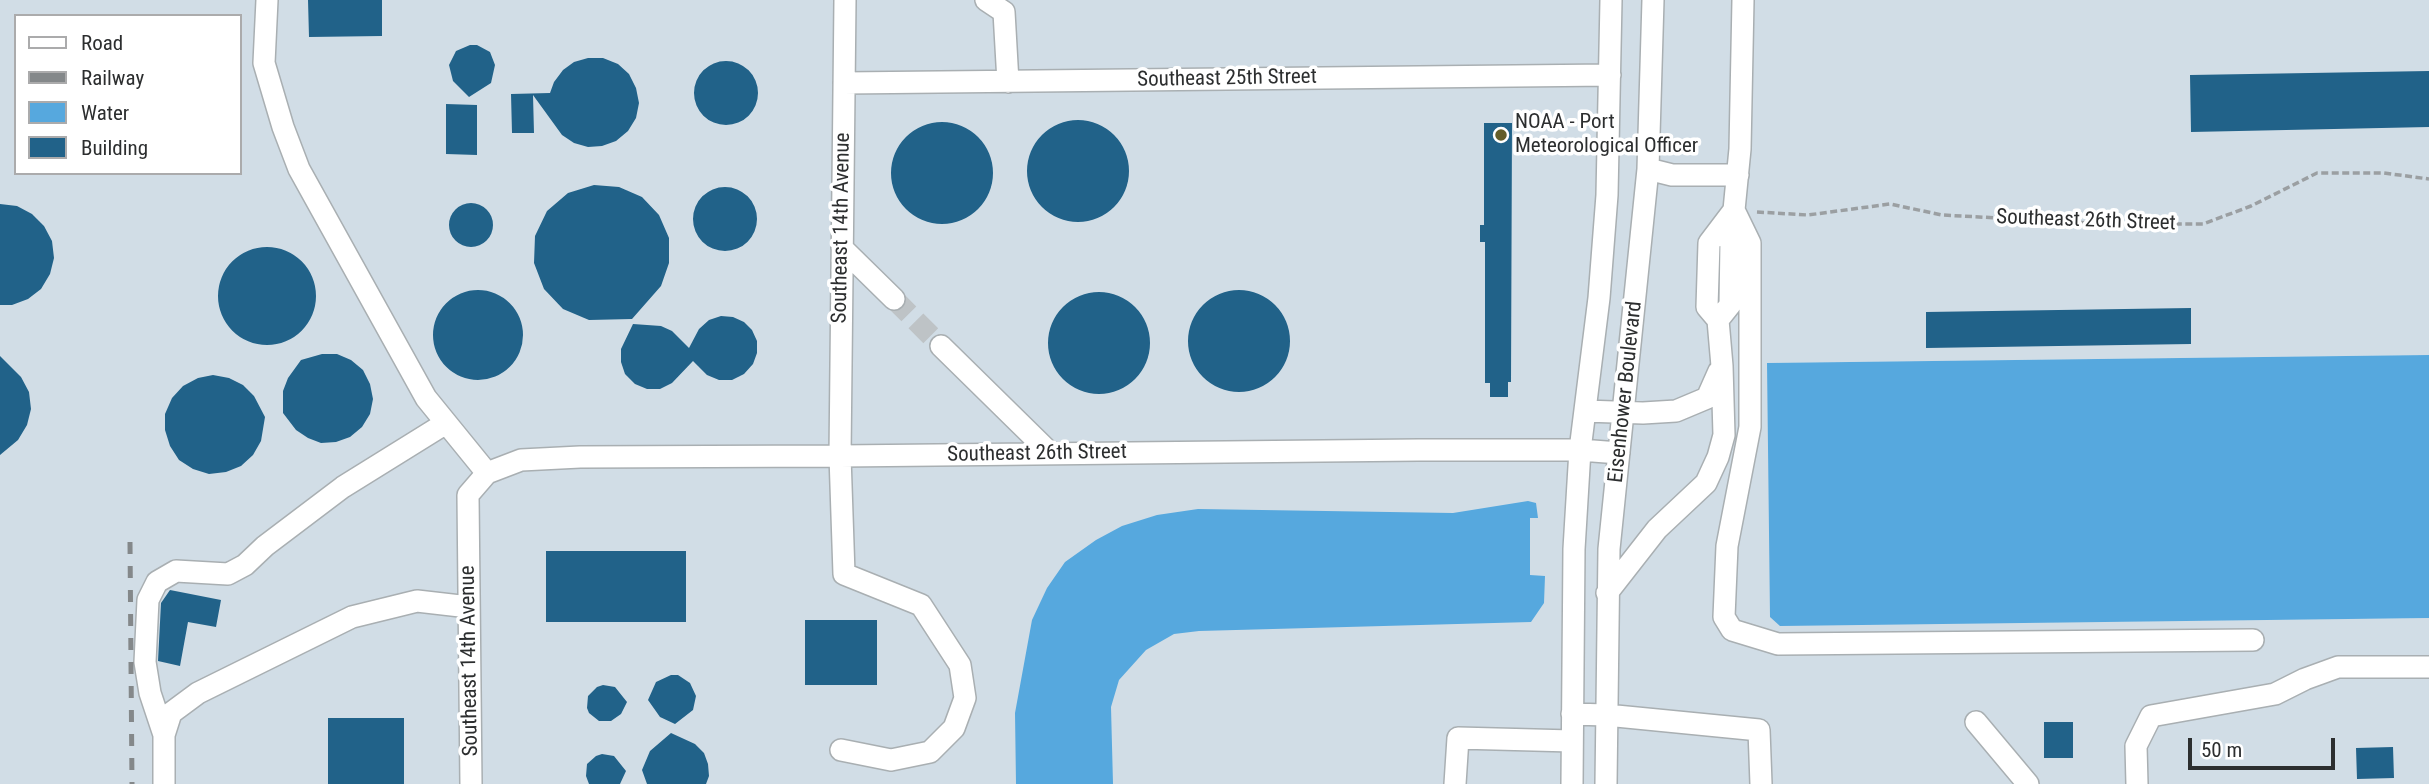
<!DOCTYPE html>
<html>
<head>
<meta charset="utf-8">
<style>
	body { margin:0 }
	#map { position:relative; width:2429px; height:784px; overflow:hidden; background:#e2e8ec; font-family:"Roboto Condensed",sans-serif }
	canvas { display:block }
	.legend { position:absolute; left:14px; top:14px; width:228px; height:161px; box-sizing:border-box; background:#fff; border:2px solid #ababac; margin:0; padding:9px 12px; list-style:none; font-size:21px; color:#2c2e2f }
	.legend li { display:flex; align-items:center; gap:14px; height:35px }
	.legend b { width:35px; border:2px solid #ababac }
	.scale { position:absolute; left:2188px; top:738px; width:147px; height:32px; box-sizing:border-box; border:4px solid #2c2e2f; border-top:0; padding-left:9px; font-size:21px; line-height:24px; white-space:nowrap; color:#2c2e2f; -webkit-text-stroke:5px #fff; paint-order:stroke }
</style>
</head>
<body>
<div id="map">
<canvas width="2429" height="784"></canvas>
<ul class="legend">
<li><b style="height:9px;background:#fff"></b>Road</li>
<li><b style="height:9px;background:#84888a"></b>Railway</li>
<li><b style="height:19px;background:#56a8de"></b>Water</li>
<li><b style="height:19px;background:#216289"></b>Building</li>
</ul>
<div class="scale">50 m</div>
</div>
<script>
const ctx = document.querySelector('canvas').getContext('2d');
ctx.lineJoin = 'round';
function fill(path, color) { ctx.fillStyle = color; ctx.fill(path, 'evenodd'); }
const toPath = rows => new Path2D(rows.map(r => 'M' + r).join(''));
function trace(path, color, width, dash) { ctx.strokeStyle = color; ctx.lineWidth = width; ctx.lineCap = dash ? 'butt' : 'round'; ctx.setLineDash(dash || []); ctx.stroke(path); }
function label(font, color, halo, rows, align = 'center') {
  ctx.font = font + ' "Roboto Condensed",sans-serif'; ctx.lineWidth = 7; ctx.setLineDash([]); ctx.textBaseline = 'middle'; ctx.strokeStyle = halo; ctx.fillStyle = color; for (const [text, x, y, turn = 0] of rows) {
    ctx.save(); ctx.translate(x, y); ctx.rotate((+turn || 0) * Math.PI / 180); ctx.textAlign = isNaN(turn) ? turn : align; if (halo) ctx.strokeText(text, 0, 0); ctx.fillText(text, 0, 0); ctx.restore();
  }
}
const built = toPath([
	[0,0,2429,0,2429,355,1767,363,1780,625,2429,618,2429,784,0,784],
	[16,16,240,16,240,173,16,173]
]);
const water = toPath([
	[2429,355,2429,618,1780,626,1770,617,1767,363],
	[1528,501,1536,503,1538,518,1530,518,1530,575,1545,576,1544,603,1531,622,1199,631,1174,634,1146,650,1119,680,1111,707,1113,784,1016,784,1015,713,1032,620,1047,588,1065,562,1096,540,1122,526,1157,515,1198,509,1453,513]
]);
const building = toPath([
	[308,0,382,0,382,36,309,37],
	[470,45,477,45,490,52,495,65,491,83,469,97,453,81,449,65,456,51],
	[588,58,603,58,618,64,629,74,636,88,639,103,636,118,628,131,616,141,602,146,588,147,574,143,562,135,533,95,534,133,512,133,511,94,550,93,554,82,563,70,574,62],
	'694 93a32 32 0 1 1 64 0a32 32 0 1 1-64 0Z',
	[2429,71,2429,127,2191,132,2190,75],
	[446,104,477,105,477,155,446,154],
	'1027 171a51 51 0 1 1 102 0a51 51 0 1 1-102 0Z',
	'891 173a51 51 0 1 1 102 0a51 51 0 1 1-102 0Z',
	[1484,123,1512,123,1511,382,1508,382,1508,397,1490,397,1490,383,1485,383,1485,242,1480,242,1480,225,1484,225],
	[594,185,619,187,642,197,659,215,669,238,669,263,661,286,632,319,589,320,563,309,544,289,534,263,535,236,547,211,568,193],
	'693 219a32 32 0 1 1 64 0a32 32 0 1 1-64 0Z',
	'449 225a22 22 0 1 1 44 0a22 22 0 1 1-44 0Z',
	[0,204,17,206,32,214,44,226,52,241,54,258,50,274,41,289,28,299,12,305,0,305],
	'218 296a49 49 0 1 1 98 0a49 49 0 1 1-98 0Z',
	'1188 341a51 51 0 1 1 102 0a51 51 0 1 1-102 0Z',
	'433 335a45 45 0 1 1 90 0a45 45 0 1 1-90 0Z',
	'1048 343a51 51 0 1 1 102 0a51 51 0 1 1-102 0Z',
	[2191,308,2191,344,1926,348,1926,312],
	[721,316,733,317,744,322,752,330,757,341,757,353,753,364,744,374,732,380,719,380,707,375,693,361,672,383,660,389,647,389,635,384,625,374,621,362,621,349,633,324,661,326,672,331,689,348,699,329,709,320],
	[322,354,337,354,351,360,363,370,370,384,373,399,370,414,362,427,350,437,336,442,321,443,308,438,296,430,283,413,283,391,288,378,301,360],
	[0,356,21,377,29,392,31,409,27,425,18,440,0,455],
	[213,375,229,378,243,385,254,396,265,417,261,441,253,455,241,466,226,472,209,474,193,469,179,460,170,446,165,430,165,414,172,398,183,386,198,378],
	[546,551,686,551,686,622,546,622],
	[170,590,221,600,216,627,188,622,180,666,158,661,161,603],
	[805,620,877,620,877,685,805,685],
	[671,675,678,675,690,683,696,696,693,710,675,724,660,717,648,700,656,682],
	[603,685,615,687,627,702,621,714,611,721,599,721,589,713,587,708,588,696,597,687],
	[328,718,404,718,404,784,328,784],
	[2044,722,2073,722,2073,758,2044,758],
	[671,733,695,744,704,753,708,764,709,776,706,784,647,784,642,770,650,751],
	[2393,747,2394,778,2357,779,2356,748],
	[602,754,614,756,626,771,620,784,589,784,586,776,587,764,596,756]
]);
const minorTunnel = toPath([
	[894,299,941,346]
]);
const path = toPath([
	[1757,212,1808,215,1890,204,1942,215,2110,224,2203,224,2251,206,2317,173,2384,173,2429,179]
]);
const minor = toPath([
	[267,0,264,63,283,127,299,169,426,398,487,473],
	[986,0,1004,12,1008,82],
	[1743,0,1740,149,1734,210,1750,243,1750,427,1727,546,1724,617,1732,630,1778,644,2253,640],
	[844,83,1610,75],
	[1648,169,1672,175,1738,175],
	[842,248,894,299],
	[1718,320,1730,305,1731,242,1719,230],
	[941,346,1051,454],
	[1585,411,1643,413,1676,411,1707,398,1719,371],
	[1607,593,1657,529,1706,483,1718,457,1724,435,1722,366,1718,320,1707,307,1709,243,1734,210],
	[1572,714,1606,715,1759,730,1761,784],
	[1976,722,2028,784],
	[164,735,150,693,145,662,148,600,157,582,176,571,228,574,245,565,265,546,343,487,446,423],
	[841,750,891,760,930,752,954,728,965,698,960,665,921,605,844,574,840,456,845,0],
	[164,784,164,735,171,713,198,693,352,617,417,601,469,607],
	[471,784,468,495,487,473,521,460,580,457,840,456,1419,450,1580,450,1619,453],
	[1455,784,1458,738,1572,741],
	[1572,784,1574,549,1580,450,1599,298,1607,195,1611,0],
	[1606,784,1609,549,1648,169,1653,0],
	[2137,784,2136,746,2151,716,2275,694,2305,679,2338,667,2429,667]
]);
const rail = toPath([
	[130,542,132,784]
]);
const markers = [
	[1501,135,7,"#635d29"]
];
const streetNames = [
	["Southeast 25th Street",1227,79,-1],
	["Southeast 26th Street",2086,221,2],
	["Southeast 14th Avenue",842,228,-89],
	["Eisenhower Boulevard",1626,392,-84],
	["Southeast 26th Street",1037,454,-1],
	["Southeast 14th Avenue",470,661,-91]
];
const poiNames = [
	["NOAA - Port",1515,123],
	["Meteorological Officer",1515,147]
];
fill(built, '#d1dde6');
fill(water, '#56a8de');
fill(building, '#216289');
trace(minorTunnel, '#bec3c6', 21, [21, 10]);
trace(minor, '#a9afb2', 24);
trace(path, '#9b9fa2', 3.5, [7, 3.5]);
trace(minor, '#fff', 21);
trace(rail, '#84888a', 5, [12, 12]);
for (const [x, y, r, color] of markers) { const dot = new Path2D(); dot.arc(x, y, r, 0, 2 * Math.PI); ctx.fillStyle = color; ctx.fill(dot); trace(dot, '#fff', 2.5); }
label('21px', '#2c2e2f', '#fff', streetNames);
label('21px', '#2c2e2f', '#fff', poiNames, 'left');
</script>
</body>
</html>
